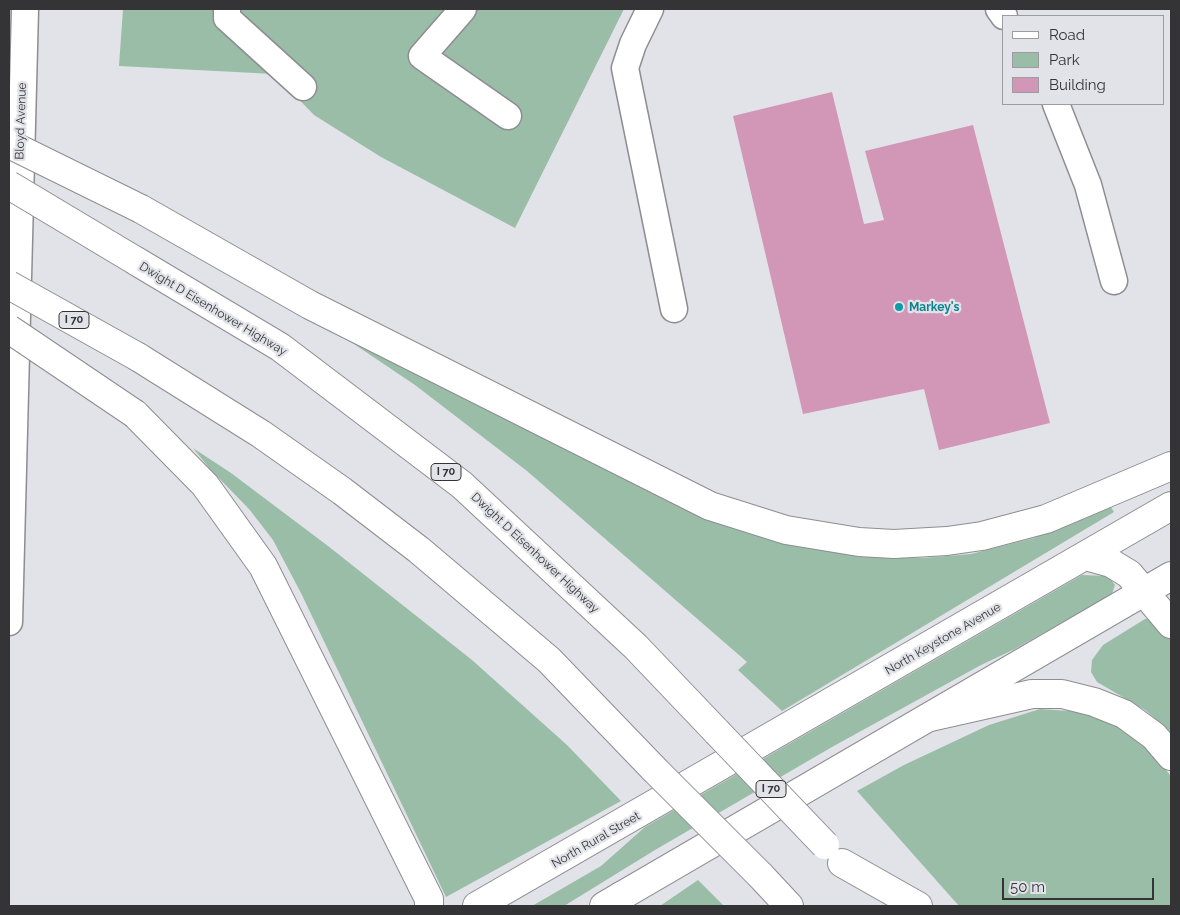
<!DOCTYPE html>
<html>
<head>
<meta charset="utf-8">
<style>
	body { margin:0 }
	#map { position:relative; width:1180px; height:915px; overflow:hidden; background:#e2e2e9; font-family:Raleway,sans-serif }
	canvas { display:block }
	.frame { position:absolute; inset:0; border:10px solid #343436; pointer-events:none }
	.legend { position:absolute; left:1002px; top:15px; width:162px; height:90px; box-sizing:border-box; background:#e2e2e9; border:1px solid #9c9ca1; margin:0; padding:6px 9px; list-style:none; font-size:15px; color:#343436 }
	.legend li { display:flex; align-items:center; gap:10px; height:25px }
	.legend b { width:25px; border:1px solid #9c9ca1 }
	.scale { position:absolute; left:1002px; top:878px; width:152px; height:22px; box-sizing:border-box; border:2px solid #343436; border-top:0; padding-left:6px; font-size:15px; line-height:18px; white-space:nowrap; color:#343436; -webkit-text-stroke:4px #e2e2e9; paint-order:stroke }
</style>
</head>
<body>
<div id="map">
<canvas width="1180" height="915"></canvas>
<div class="frame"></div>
<ul class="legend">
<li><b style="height:6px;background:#fff"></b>Road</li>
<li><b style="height:14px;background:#9abda7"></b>Park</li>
<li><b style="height:14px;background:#d297b7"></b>Building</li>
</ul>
<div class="scale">50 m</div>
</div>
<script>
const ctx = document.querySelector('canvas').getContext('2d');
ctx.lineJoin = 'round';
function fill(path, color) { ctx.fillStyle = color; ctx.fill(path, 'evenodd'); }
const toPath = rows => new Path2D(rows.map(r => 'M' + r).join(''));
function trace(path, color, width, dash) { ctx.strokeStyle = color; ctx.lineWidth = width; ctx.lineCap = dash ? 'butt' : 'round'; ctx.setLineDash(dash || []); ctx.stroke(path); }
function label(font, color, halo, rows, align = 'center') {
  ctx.font = font + ' Raleway,sans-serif'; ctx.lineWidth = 4.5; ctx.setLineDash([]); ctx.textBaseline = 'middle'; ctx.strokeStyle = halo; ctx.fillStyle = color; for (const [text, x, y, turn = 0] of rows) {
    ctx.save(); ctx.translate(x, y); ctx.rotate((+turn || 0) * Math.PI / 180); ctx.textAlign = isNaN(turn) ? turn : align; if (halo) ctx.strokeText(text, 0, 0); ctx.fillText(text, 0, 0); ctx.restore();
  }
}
const green = toPath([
	[123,9,624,9,515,228,381,157,314,115,274,74,119,66],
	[308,313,734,529,779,542,860,556,923,558,971,554,1034,538,1109,504,1114,512,782,711,738,670,747,662,527,471,415,385],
	[193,448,231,473,328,546,472,660,567,745,621,801,446,897,301,593,273,540,249,509,210,469],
	[1082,575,1108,576,1115,585,1112,594,1015,649,981,665,832,747,655,850,564,906,532,906,601,866,645,827],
	[1151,618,1157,620,1171,638,1171,732,1145,710,1097,682,1091,672,1092,660,1103,645,1145,619],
	[1040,709,1084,712,1124,728,1148,749,1171,776,1171,906,959,906,857,791,904,765,989,725],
	[698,880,724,906,660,906]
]);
const building = toPath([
	[832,92,864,224,884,220,865,151,973,125,1050,423,939,450,924,389,803,414,733,116]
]);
const minor = toPath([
	[227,9,227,18,303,87],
	[463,9,422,56,508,116],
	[650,9,633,44,625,68,674,309],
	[999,9,1004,16],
	[1056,104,1088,185,1114,281],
	[9,622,25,9]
]);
const major = toPath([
	[477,906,1171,506],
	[604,906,1171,576]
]);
const highway = toPath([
	[141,209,310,305,515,408,710,506,786,530,859,542,894,544,947,541,982,536,1046,519,1171,466],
	[136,261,280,347,462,485,636,647,717,732],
	[138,357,261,434,342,491,419,550,549,660,654,769],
	[135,414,205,485,263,566,429,899,429,906],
	[1086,556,1111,563,1129,574,1171,624],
	[930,717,1032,694,1062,694,1094,702,1124,714,1154,736,1171,756],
	[842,863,918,906],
	[761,876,789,906],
	[614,906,621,896]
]);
const highwayBridge = toPath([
	[9,144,141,209],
	[9,185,136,261],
	[9,285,138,357],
	[9,329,135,414],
	[717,732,825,845],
	[654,769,761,876]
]);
const markers = [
	[899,307,5,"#0f9aa8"]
];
const shields = [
	[74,320,30],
	[446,472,30],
	[771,789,30]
];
const shieldNames = [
	["I 70",74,320],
	["I 70",446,472],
	["I 70",771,789]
];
const streetNames = [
	["Bloyd Avenue",21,121,-88],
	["Dwight D Eisenhower Highway",213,309,31],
	["Dwight D Eisenhower Highway",535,553,43],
	["North Keystone Avenue",943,639,-30],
	["North Rural Street",596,840,-30]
];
const cultureNames = [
	["Markey's",909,307]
];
fill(green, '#9abda7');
fill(building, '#d297b7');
trace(minor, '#8d8d92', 29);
trace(major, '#8d8d92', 30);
trace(highway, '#8d8d92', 30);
trace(minor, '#fff', 26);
trace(major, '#fff', 28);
trace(highway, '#fff', 28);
trace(highwayBridge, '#8d8d92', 30, []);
trace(highwayBridge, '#fff', 28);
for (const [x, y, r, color] of markers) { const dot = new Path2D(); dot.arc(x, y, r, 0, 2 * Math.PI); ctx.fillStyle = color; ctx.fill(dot); trace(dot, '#e2e2e9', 2); }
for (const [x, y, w] of shields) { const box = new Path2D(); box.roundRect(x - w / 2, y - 8.5, w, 17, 4); ctx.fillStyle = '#e2e2e9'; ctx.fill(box); trace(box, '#343436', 1); }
label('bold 11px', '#343436', null, shieldNames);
label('12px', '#343436', '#e2e2e9', streetNames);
label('bold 12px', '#0d838f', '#e2e2e9', cultureNames, 'left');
</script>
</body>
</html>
